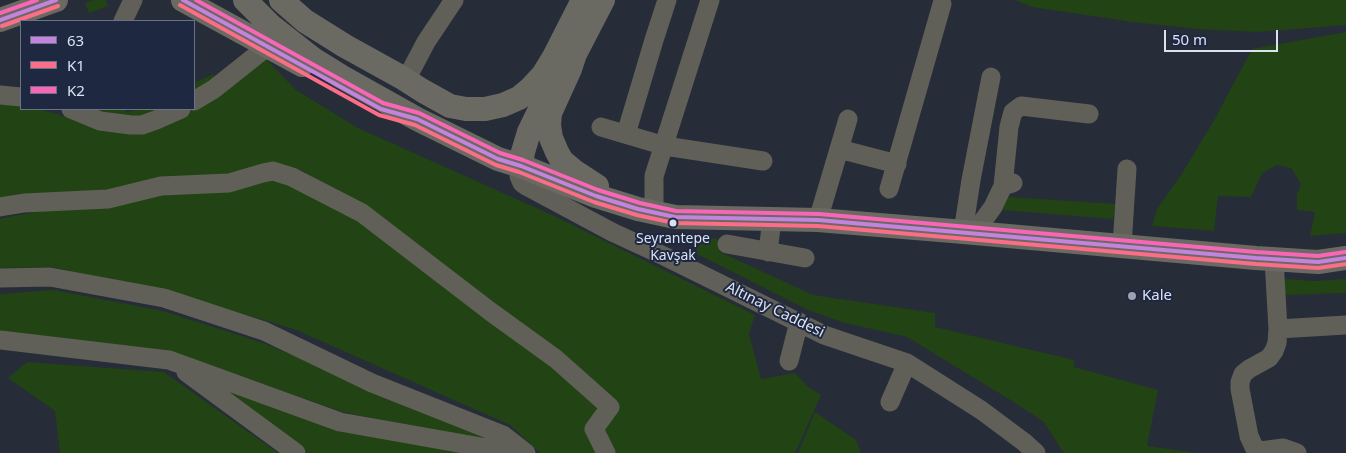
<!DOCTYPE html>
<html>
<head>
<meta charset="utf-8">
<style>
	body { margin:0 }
	#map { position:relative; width:1346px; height:453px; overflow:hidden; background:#272c39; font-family:"Noto Sans",sans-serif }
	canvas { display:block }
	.legend { position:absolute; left:20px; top:20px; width:175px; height:90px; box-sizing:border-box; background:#1f2841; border:1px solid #6a7288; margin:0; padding:6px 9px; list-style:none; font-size:15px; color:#dae1f2 }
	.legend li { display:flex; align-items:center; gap:10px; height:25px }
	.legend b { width:25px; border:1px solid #6a7288 }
	.scale { position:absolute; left:1164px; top:30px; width:114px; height:22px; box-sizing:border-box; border:2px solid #dae1f2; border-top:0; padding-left:6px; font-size:15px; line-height:18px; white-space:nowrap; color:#dae1f2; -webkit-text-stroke:4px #1f2841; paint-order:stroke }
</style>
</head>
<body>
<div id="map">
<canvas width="1346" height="453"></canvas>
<ul class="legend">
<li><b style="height:6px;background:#c483df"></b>63</li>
<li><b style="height:6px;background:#fb6d88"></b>K1</li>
<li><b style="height:6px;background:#fa66b7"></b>K2</li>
</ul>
<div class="scale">50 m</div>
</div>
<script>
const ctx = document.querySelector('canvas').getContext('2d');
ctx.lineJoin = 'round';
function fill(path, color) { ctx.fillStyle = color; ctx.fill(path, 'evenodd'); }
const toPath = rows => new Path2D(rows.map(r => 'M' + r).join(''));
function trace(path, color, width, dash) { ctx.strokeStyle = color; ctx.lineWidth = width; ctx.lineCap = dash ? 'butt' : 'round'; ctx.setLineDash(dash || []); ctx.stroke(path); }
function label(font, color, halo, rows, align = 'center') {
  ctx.font = font + ' "Noto Sans",sans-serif'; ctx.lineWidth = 4; ctx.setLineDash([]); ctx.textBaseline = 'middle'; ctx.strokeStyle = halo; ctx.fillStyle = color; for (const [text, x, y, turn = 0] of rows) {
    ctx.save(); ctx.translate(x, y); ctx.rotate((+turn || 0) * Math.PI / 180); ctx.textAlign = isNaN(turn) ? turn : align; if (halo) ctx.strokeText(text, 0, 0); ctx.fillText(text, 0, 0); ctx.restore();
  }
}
const green = toPath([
	[95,0,106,0,108,6,89,13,85,3],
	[1015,0,1346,0,1346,25,1257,32,1197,29,1133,22,1032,7],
	[1346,32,1346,233,1310,236,1315,212,1297,210,1297,194,1301,184,1291,168,1277,165,1262,173,1251,197,1218,196,1214,231,1152,226,1157,209,1181,175,1213,122,1252,49],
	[264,57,296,90,358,128,552,215,755,315,749,334,761,379,795,373,808,387,821,395,795,453,612,453,601,431,619,402,390,223,301,170,265,165,229,179,108,194,0,203,0,102,21,106,21,109,38,109,71,118,148,128],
	[213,74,217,81,194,95,194,83],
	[86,109,125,109,126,112,143,109,167,109,134,119],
	[274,178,356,213,605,409,600,453,540,453,510,425,294,329,193,299,53,267,0,268,0,219,3,218,159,190],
	[1008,197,1116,204,1113,219,1002,210],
	[717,238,720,252,813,295,935,313,935,327,1074,360,1074,367,1158,390,1147,446,1197,453,1064,453,1061,449,1044,422,1012,401,907,337,845,323,808,310,695,253,698,247,704,240],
	[1285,279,1314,281,1346,279,1346,293,1285,295],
	[54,290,163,311,263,343,511,445,512,447,343,412,166,350,0,332,0,294],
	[27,362,164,372,278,453,60,453,55,411,8,378],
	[213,382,338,431,464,449,465,453,308,453,212,384],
	[815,412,856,440,861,453,798,453]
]);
const minor = toPath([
	[123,21,133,0],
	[406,80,426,42,454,0],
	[0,95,21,97],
	[194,101,214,89,268,46],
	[71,109,100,121,131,125,142,125,156,120,181,109],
	[601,127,665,146,763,161],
	[626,134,654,40,667,0],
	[839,149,897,164],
	[521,166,519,176,522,183,528,187,612,232,666,257,824,335,907,363,981,410,1024,442,1036,453],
	[1003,186,1009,127,1013,112,1021,106,1089,114],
	[889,189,942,4],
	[0,207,24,203,108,199,161,186,229,183,263,173,273,171,292,177,362,213,491,312,556,359,610,407,594,429,606,453],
	[654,212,654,176,710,0],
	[818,220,848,119],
	[963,232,971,180,991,77],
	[974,233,993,207,1003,186,1013,183],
	[727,244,805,258],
	[1122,246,1127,169],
	[768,252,772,219],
	[1274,259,1278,329,1277,343,1274,351,1269,358,1249,369,1243,374,1240,382,1240,389,1249,436,1254,447,1261,451,1283,448,1297,453],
	[0,278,50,277,164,298,264,331,372,383,503,435,526,453],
	[1278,329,1346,325],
	[0,340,169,360,340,422,515,453],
	[789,361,799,322],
	[186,372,296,453],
	[890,402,907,363]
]);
const major = toPath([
	[183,0,302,65],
	[245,0,271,26,313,59,342,77,417,119,498,159,521,166,596,196,638,209,675,217,818,220,952,231,1256,258,1318,262,1346,258],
	[281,0,305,21,345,46,401,77,423,91,450,106,466,109,485,109,503,105,519,98,531,88,543,75,554,57,583,0],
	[0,20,56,0],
	[521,166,523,152,529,132,546,97],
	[597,186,574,171,562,161,557,152,551,138,549,125,550,113,570,69,575,54,603,0]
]);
const bus1 = toPath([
	[183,0,381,109,417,119,498,159,521,166,596,196,638,209,675,217,818,220,1256,258,1318,262,1346,258],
	[0,20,56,0]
]);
const bus2 = toPath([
	[180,5,379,115,415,125,496,165,519,172,594,202,637,215,674,223,818,226,1256,264,1318,268,1346,264],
	[2,26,58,6]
]);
const bus3 = toPath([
	[196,0,383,103,419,113,500,153,523,160,598,190,640,203,676,211,819,214,1256,252,1318,256,1345,252],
	[0,13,37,0]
]);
const markers = [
	[673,223,4.5,"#dae1f2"],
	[1132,296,5,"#9ba2b1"]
];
const busNames = [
	["Seyrantepe",673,239],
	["Kavşak",673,256]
];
const poiNames = [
	["Kale",1142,296]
];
const streetNames = [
	["Altınay Caddesi",775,310,26]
];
fill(green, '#224314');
trace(minor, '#616058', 19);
trace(major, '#6b6a62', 24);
trace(bus1, '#c483df', 4);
trace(bus2, '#fb6d88', 4);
trace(bus3, '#fa66b7', 4);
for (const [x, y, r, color] of markers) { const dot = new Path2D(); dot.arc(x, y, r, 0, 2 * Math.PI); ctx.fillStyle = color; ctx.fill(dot); trace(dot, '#1f2841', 2); }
label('14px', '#dae1f2', '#1f2841', busNames);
label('15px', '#dae1f2', '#1f2841', poiNames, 'left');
label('15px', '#dae1f2', '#1f2841', streetNames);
</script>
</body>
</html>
